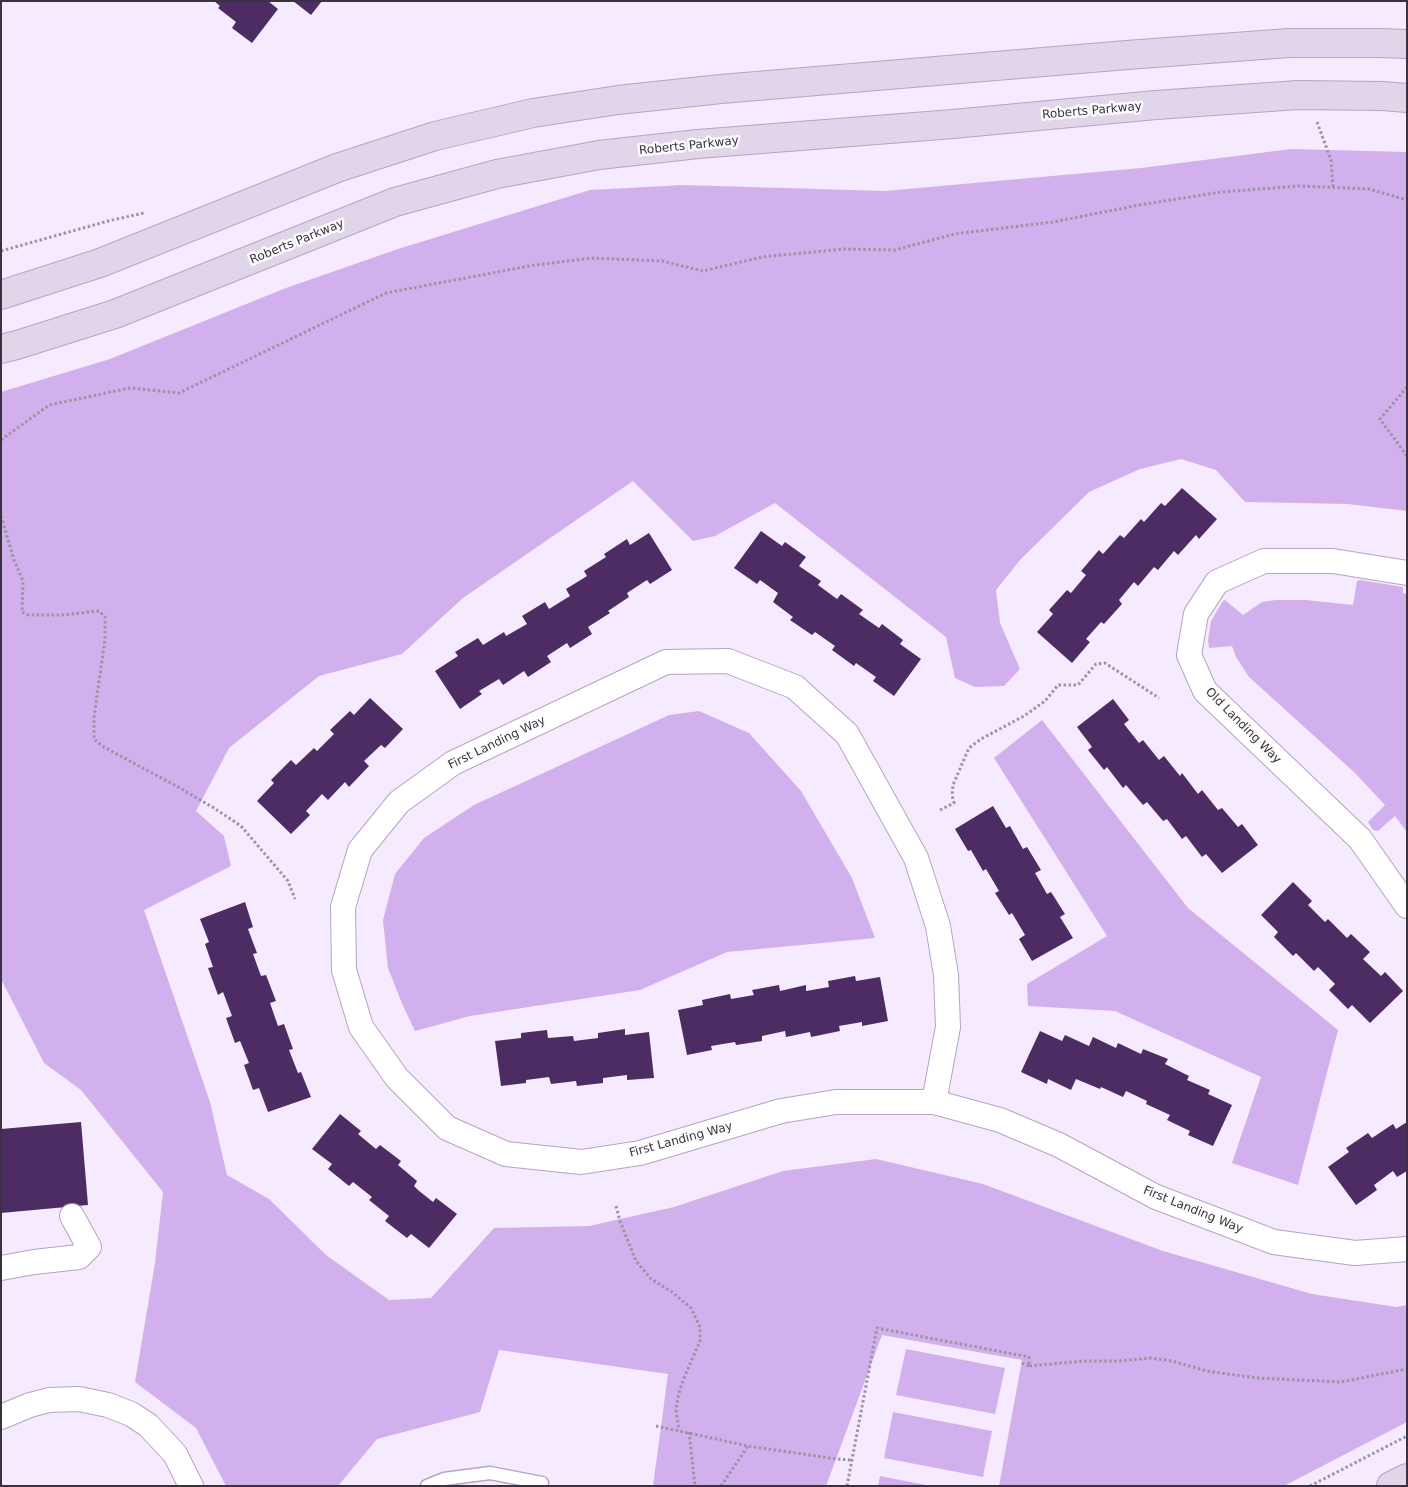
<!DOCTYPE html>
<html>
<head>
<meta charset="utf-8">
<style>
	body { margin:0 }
	#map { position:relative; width:1408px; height:1487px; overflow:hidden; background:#f5eafe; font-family:"DejaVu Sans",sans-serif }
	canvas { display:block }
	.frame { position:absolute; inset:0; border:2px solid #3a333f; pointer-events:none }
</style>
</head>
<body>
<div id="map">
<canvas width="1408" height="1487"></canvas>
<div class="frame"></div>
</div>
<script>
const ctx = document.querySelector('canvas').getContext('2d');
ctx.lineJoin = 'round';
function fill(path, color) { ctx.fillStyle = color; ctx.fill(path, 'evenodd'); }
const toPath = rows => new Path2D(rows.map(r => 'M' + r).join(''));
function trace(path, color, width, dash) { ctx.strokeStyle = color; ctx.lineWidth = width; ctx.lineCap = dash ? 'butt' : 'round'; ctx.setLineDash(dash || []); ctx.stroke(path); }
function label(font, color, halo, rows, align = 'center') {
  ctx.font = font + ' "DejaVu Sans",sans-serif'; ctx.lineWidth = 5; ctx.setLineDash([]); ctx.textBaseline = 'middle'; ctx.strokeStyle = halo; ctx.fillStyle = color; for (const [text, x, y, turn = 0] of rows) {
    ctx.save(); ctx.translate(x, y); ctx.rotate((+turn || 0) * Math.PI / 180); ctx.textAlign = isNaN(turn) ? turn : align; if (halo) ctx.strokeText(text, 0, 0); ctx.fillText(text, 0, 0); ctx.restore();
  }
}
const green = toPath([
	[1291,149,1407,152,1407,511,1348,504,1245,502,1216,470,1181,459,1140,469,1089,492,1020,560,996,590,1000,623,1020,669,1004,686,975,687,955,678,946,637,775,503,715,536,693,541,633,481,463,598,402,654,319,676,229,748,196,811,224,836,231,866,144,910,210,1102,227,1175,269,1199,326,1255,389,1300,431,1298,494,1228,589,1226,674,1207,783,1171,876,1159,983,1184,1163,1251,1312,1294,1396,1307,1407,1305,1407,1422,1284,1486,999,1486,1022,1360,882,1335,826,1486,653,1486,668,1374,499,1350,480,1412,377,1439,338,1486,226,1486,196,1428,135,1382,155,1263,163,1192,81,1090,44,1063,1,979,1,392,110,359,286,288,398,249,590,190,683,185,885,191,1141,168],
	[1360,580,1403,587,1403,593,1407,594,1407,832,1395,816,1378,831,1373,830,1368,822,1385,805,1354,772,1249,677,1236,657,1232,646,1209,648,1208,640,1211,621,1223,601,1225,600,1243,615,1262,602,1276,600,1306,600,1353,605,1357,581],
	[699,711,749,733,801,791,852,878,875,938,727,952,640,990,470,1016,415,1031,403,1006,388,968,383,920,395,874,424,838,474,805,669,715],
	[1042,720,1188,908,1338,1030,1298,1185,1232,1163,1261,1077,1115,1011,1028,1006,1027,984,1107,936,994,758],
	[906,1349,1005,1368,995,1414,896,1395],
	[893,1412,992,1431,983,1477,884,1458],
	[880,1476,931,1486,878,1486]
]);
const building = toPath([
	[214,1,268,1,278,9,252,43,232,28,236,22,218,8,220,6],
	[293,1,322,1,311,15],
	[1182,488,1217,519,1199,539,1196,535,1178,555,1174,551,1158,570,1154,567,1138,586,1134,582,1119,600,1122,604,1104,624,1101,622,1086,639,1090,642,1072,663,1037,632,1053,614,1049,610,1067,590,1071,593,1086,575,1081,571,1099,550,1103,554,1120,535,1124,538,1141,519,1144,522,1161,503,1165,506],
	[761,531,782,546,785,542,806,557,799,566,821,581,818,585,837,599,841,594,863,610,859,614,879,628,882,624,903,640,900,644,921,659,894,696,873,681,876,677,856,663,854,666,832,650,835,646,815,632,812,635,790,620,793,617,773,602,778,593,760,580,757,584,734,568],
	[649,533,672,570,650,584,647,580,627,593,629,597,608,611,610,613,588,627,592,634,570,648,567,643,547,656,551,662,528,677,524,671,503,685,499,679,479,691,482,694,460,709,435,671,458,656,455,652,478,638,483,645,504,632,506,636,527,624,522,616,545,602,549,609,570,596,566,589,587,576,584,571,606,557,604,554,627,539,630,545],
	[370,698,403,729,385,748,381,745,364,761,369,766,349,787,345,782,328,800,322,794,306,811,310,815,291,834,257,801,274,783,271,780,291,760,296,765,314,748,317,751,334,734,330,730,350,711,354,715],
	[1113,699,1129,720,1124,724,1139,743,1143,740,1159,760,1164,756,1180,776,1182,773,1198,794,1202,790,1218,810,1222,808,1238,827,1242,824,1258,845,1222,873,1206,854,1202,857,1186,836,1182,839,1167,819,1163,821,1147,802,1143,805,1126,785,1123,788,1107,767,1104,770,1088,750,1092,747,1077,727],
	[993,806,1006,828,1010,826,1023,849,1027,847,1041,870,1035,873,1047,894,1051,892,1065,914,1060,917,1073,938,1032,961,1019,939,1025,935,1012,913,1009,915,995,893,999,891,986,869,983,871,971,850,968,851,955,829],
	[1293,882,1312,901,1308,905,1325,922,1328,919,1347,938,1351,934,1370,952,1363,959,1381,976,1385,972,1403,991,1370,1023,1352,1005,1348,1009,1329,990,1335,984,1318,967,1314,971,1296,953,1293,956,1274,937,1278,932,1261,915],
	[245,902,253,927,248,929,257,953,253,954,261,976,266,975,276,1001,270,1003,278,1026,284,1024,293,1049,289,1050,298,1073,301,1072,311,1097,268,1112,259,1088,253,1090,244,1065,249,1063,240,1041,235,1043,226,1018,232,1016,223,992,218,995,208,968,213,967,205,944,209,942,200,919],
	[855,976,856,981,880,977,888,1021,862,1026,862,1022,839,1026,840,1031,811,1037,810,1032,786,1037,785,1031,762,1036,762,1041,736,1045,735,1042,711,1046,712,1050,687,1055,678,1010,703,1005,702,1000,730,994,731,999,754,995,752,990,779,985,780,991,806,985,806,991,829,987,828,981],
	[625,1029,625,1035,649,1032,654,1078,627,1080,627,1075,603,1078,603,1083,577,1086,576,1081,551,1084,549,1077,526,1080,526,1083,501,1086,495,1041,521,1038,521,1033,547,1030,548,1038,573,1036,574,1041,598,1038,598,1033],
	[1040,1031,1062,1041,1065,1035,1089,1046,1093,1037,1116,1048,1118,1043,1141,1054,1143,1049,1168,1059,1165,1064,1189,1076,1187,1080,1210,1090,1208,1094,1232,1105,1213,1146,1188,1135,1190,1131,1167,1120,1170,1115,1146,1104,1147,1101,1126,1091,1123,1097,1101,1087,1100,1089,1076,1079,1071,1090,1048,1079,1047,1084,1021,1072],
	[340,1114,361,1131,358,1134,376,1149,380,1145,401,1161,398,1165,417,1181,414,1186,418,1190,433,1202,436,1198,457,1214,429,1248,411,1234,407,1238,385,1221,389,1216,369,1200,372,1197,353,1182,349,1186,328,1169,332,1164,312,1149],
	[81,1122,88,1205,1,1213,1,1129],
	[1407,1122,1407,1171,1397,1177,1393,1171,1374,1185,1377,1190,1356,1205,1328,1167,1349,1152,1346,1148,1368,1133,1372,1138,1393,1124,1396,1129]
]);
const path = toPath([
	[1317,122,1331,160,1333,187],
	[1,251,108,221,144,213],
	[1407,387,1380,419,1407,456],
	[1,440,49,405,130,388,179,393,386,293,529,266,591,258,662,261,703,271,762,257,843,249,895,250,954,234,1053,222,1139,205,1221,192,1299,186,1369,189,1407,200],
	[1,516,14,560,23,581,22,612,29,615,62,615,99,611,105,617,105,639,94,717,94,739,102,746,178,787,214,808,241,826,288,881,295,899],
	[940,810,954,803,952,795,953,785,969,748,981,739,1024,716,1045,701,1058,685,1078,685,1096,664,1105,663,1159,698],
	[616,1206,620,1221,636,1261,651,1279,672,1292,691,1308,700,1327,700,1341,683,1380,678,1397,676,1410,679,1430],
	[1022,1363,1029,1366],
	[656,1426,748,1446,837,1459,852,1460],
	[689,1432,695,1486],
	[721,1486,748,1446],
	[847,1486,877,1328,1029,1357,1029,1366,1084,1361,1120,1361,1151,1358,1172,1361,1207,1371,1257,1378,1341,1382,1407,1369],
	[1310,1486,1407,1436]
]);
const lane = toPath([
	[427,1486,444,1479,490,1473,542,1483]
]);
const street = toPath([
	[1407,573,1333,561,1264,561,1217,582,1196,614,1189,655,1205,691,1360,839,1407,906],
	[728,661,795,687,847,734,916,858,938,926,946,975,948,1027,934,1102,836,1102,781,1111,640,1153,581,1162,506,1154,447,1128,397,1078,361,1027,344,970,343,907,360,850,399,802,453,763,666,662,728,661],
	[934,1102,1000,1120,1059,1145,1156,1197,1274,1242,1355,1253,1407,1249],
	[1,1268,34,1262,79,1257,89,1247,72,1216],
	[1,1417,30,1405,49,1400,79,1399,108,1405,131,1414,148,1425,175,1454,191,1486]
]);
const secondary = toPath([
	[1,295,100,263,337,168,435,136,533,113,618,100,721,89,1127,55,1289,43,1379,43,1407,44],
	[1,349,17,345,115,314,395,202,497,174,599,155,698,144,953,124,1156,105,1298,95,1382,96,1407,98],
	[1391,1486,1407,1478]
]);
const streetNames = [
	["Roberts Parkway",1092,111,-5],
	["Roberts Parkway",689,146,-6],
	["Roberts Parkway",297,242,-22],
	["Old Landing Way",1243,726,45],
	["First Landing Way",497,743,-26],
	["First Landing Way",681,1140,-15],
	["First Landing Way",1193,1210,22]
];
fill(green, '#d2b0ed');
fill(building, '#4d2c64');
trace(lane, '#b5a4c3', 15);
trace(street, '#b5a4c3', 26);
trace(secondary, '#b5a4c3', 30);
trace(path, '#9c93a3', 3, [2.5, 2.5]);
trace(lane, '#fff', 12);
trace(street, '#fff', 24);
trace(secondary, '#e1d5ea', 28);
label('12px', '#3a333f', '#fcfcfc', streetNames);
</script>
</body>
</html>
